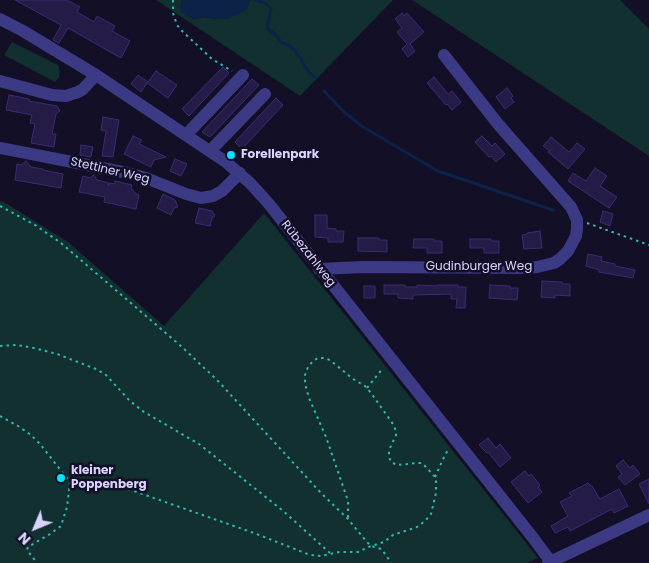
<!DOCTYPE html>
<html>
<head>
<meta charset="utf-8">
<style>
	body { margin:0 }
	#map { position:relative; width:649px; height:563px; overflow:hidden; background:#130f26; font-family:Poppins,sans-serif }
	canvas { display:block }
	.north { position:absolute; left:10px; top:503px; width:50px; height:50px; -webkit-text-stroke:4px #130f26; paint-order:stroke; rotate:225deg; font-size:14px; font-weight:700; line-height:20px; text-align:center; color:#d9d4ff }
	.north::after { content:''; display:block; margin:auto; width:18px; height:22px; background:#d9d4ff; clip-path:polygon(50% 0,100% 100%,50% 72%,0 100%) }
</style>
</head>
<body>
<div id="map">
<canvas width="649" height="563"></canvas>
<div class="north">N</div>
</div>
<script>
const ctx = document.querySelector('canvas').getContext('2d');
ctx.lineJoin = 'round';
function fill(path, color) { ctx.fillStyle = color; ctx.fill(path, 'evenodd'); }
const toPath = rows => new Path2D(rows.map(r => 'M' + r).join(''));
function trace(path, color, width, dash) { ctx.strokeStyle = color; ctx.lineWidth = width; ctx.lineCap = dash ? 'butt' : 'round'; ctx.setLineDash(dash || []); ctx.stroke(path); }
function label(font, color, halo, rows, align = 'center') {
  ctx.font = font + ' Poppins,sans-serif'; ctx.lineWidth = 5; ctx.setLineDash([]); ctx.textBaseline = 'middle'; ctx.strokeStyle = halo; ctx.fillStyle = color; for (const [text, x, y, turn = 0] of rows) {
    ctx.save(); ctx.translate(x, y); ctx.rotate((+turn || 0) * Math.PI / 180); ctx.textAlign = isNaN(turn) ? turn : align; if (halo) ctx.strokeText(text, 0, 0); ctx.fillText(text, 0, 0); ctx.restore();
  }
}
const green = toPath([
	[156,0,182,0,180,9,193,19,205,17,216,19,226,19,247,9,250,0,393,0,300,96],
	[412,0,620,0,649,29,649,156],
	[12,42,58,65,60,71,59,77,55,82,4,55],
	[0,201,4,202,68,242,164,326,264,213,538,558,527,563,0,563]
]);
const water = toPath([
	[182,0,250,0,247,9,239,14,226,19,216,19,205,17,193,19,187,16,182,13,180,9]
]);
const stream = toPath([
	[255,0,265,3,271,9,267,28,276,35,281,42,286,44,295,50,297,55,301,58,304,66,314,77],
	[324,91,344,112,363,127,438,171,553,210]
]);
const building = toPath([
	[15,0,67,0,80,7,77,12,94,22,97,16,115,26,112,31,130,41,121,58,68,28,59,43,53,40,61,25,15,0],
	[402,13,404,16,407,13,424,32,410,44,415,51,408,57,402,49,407,44,397,32,402,28,395,19,402,13],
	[223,67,229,73,189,116,182,109,223,67],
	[156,71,177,85,168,98,147,83,141,92,131,84,138,75,148,82,156,71],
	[434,77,448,94,452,91,461,102,452,110,447,104,446,105,427,83,434,77],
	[252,79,259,85,210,137,202,132,252,79],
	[507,88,513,96,511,98,514,102,505,109,496,97,507,88],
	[9,95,29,99,29,101,57,106,60,111,56,114,52,134,56,134,54,147,31,143,35,124,30,123,32,115,6,110,9,95],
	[276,98,283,105,242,149,235,142,276,98],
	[103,117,119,120,113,157,102,156,106,131,101,130,103,117],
	[133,136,142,140,139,144,166,157,154,160,151,167,124,154,133,136],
	[482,136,492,146,495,143,505,154,496,162,491,156,489,157,475,142,482,136],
	[551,137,569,152,577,143,585,149,568,169,548,152,550,151,543,146,551,137],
	[81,145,93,147,91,157,80,155,81,145],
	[175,159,187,164,181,176,170,171,175,159],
	[26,161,27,162,31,167,43,169,43,170,63,174,61,188,15,180,17,164,21,165,26,161],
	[595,168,607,176,600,186,617,197,609,208,568,181,573,173,586,181,595,168],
	[94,175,97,180,109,183,108,186,110,183,115,184,115,181,132,185,131,188,136,194,139,195,136,209,104,202,105,197,79,192,83,176,90,178,94,175],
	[163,194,175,200,178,207,174,208,171,215,157,208,163,194],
	[199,208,212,211,215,216,212,218,210,226,195,223,199,208],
	[603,211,613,214,610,226,600,222,603,211],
	[315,215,327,215,327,228,336,229,336,231,344,231,343,242,328,242,328,238,315,237,315,215],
	[540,231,542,248,524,249,522,235,527,234,527,233,540,231],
	[358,238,379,238,379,240,387,240,387,252,358,251,358,238],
	[414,239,434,239,434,241,442,241,442,253,427,253,427,248,413,248,414,239],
	[470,239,491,239,491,241,499,241,499,253,484,253,484,248,470,248,470,239],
	[588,254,602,257,601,261,615,264,615,266,635,270,633,278,599,272,599,270,586,266,588,254],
	[542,281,562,282,562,284,570,284,570,296,555,295,555,298,541,297,542,281],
	[384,285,405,285,405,287,417,287,417,285,437,286,437,285,458,285,458,287,466,287,465,308,456,308,457,299,451,299,451,294,413,295,413,299,398,298,398,294,384,294,384,285],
	[490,285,510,286,510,288,518,288,517,300,489,298,490,285],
	[364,286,375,286,375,298,364,298,364,286],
	[488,438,496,448,500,444,511,458,500,467,488,452,487,453,479,445,488,438],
	[623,460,630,468,633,465,640,474,625,485,618,477,622,474,616,466,623,460],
	[525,471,529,476,531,474,540,485,538,487,542,492,528,503,511,482,525,471],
	[649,479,649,504,639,484,649,479],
	[588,483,591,486,592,486,600,499,619,489,628,506,614,513,612,509,570,531,568,527,555,533,551,526,568,516,560,502,572,496,569,493,588,483]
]);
const path = toPath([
	[173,0,173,13,177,25,181,30,212,59,232,71],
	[0,206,35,225,61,243,182,347,218,381,321,493,348,519,366,541,371,546,381,549,386,555,391,563],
	[587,223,649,245],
	[0,346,17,345,34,348,57,354,96,369,106,375,130,401,144,412,199,444,223,463,282,510,330,553],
	[367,388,383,368],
	[0,416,18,426,31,435,40,444,70,482,67,507,61,526,50,534,28,547,27,550,37,563],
	[435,477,444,457,448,450],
	[70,482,95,484,128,489,254,533,310,555,321,556,339,552,358,552,371,546,384,542,393,535,417,527,425,521,431,514,436,493,436,482,435,477,425,466,421,463,418,463,397,465,391,462,389,457,389,450,396,435,396,431,393,424,371,393,365,386,353,379,330,360,324,358,318,358,313,361,308,367,305,375,305,384,309,398,326,437,348,501,348,519]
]);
const minor = toPath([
	[0,19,23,31,96,75,226,162,250,183,269,204,534,539,551,562],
	[0,81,52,95,66,96,78,92,83,89,96,75],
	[186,135,243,75],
	[0,148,128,173,146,178,186,194,201,198,213,196,222,191,240,173],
	[210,151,265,94],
	[319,269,363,267,525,268,537,267,554,263,560,259,568,251,576,236,577,229,577,220,571,207,498,124,444,55],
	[548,563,649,515]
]);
const markers = [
	[231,155,5,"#00e5ff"],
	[61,478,5,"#00e5ff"]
];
const poiNames = [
	["Forellenpark",241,155],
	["kleiner",71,471],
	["Poppenberg",71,485]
];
const streetNames = [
	["Stettiner Weg",110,171,13],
	["Rübezahlweg",308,254,52],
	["Gudinburger Weg",479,267]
];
fill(green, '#12302f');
fill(water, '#0c2248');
trace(stream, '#0c2248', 3);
fill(building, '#241b47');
trace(building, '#3b2d73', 1);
trace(path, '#2fb8b0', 2, [2.5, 4]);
trace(minor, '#3d3a85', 12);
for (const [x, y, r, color] of markers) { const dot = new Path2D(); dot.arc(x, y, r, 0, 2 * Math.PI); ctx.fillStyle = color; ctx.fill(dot); trace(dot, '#130f26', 2); }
label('bold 12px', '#d9d4ff', '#130f26', poiNames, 'left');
label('12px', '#d9d4ff', '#130f26', streetNames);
</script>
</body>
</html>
